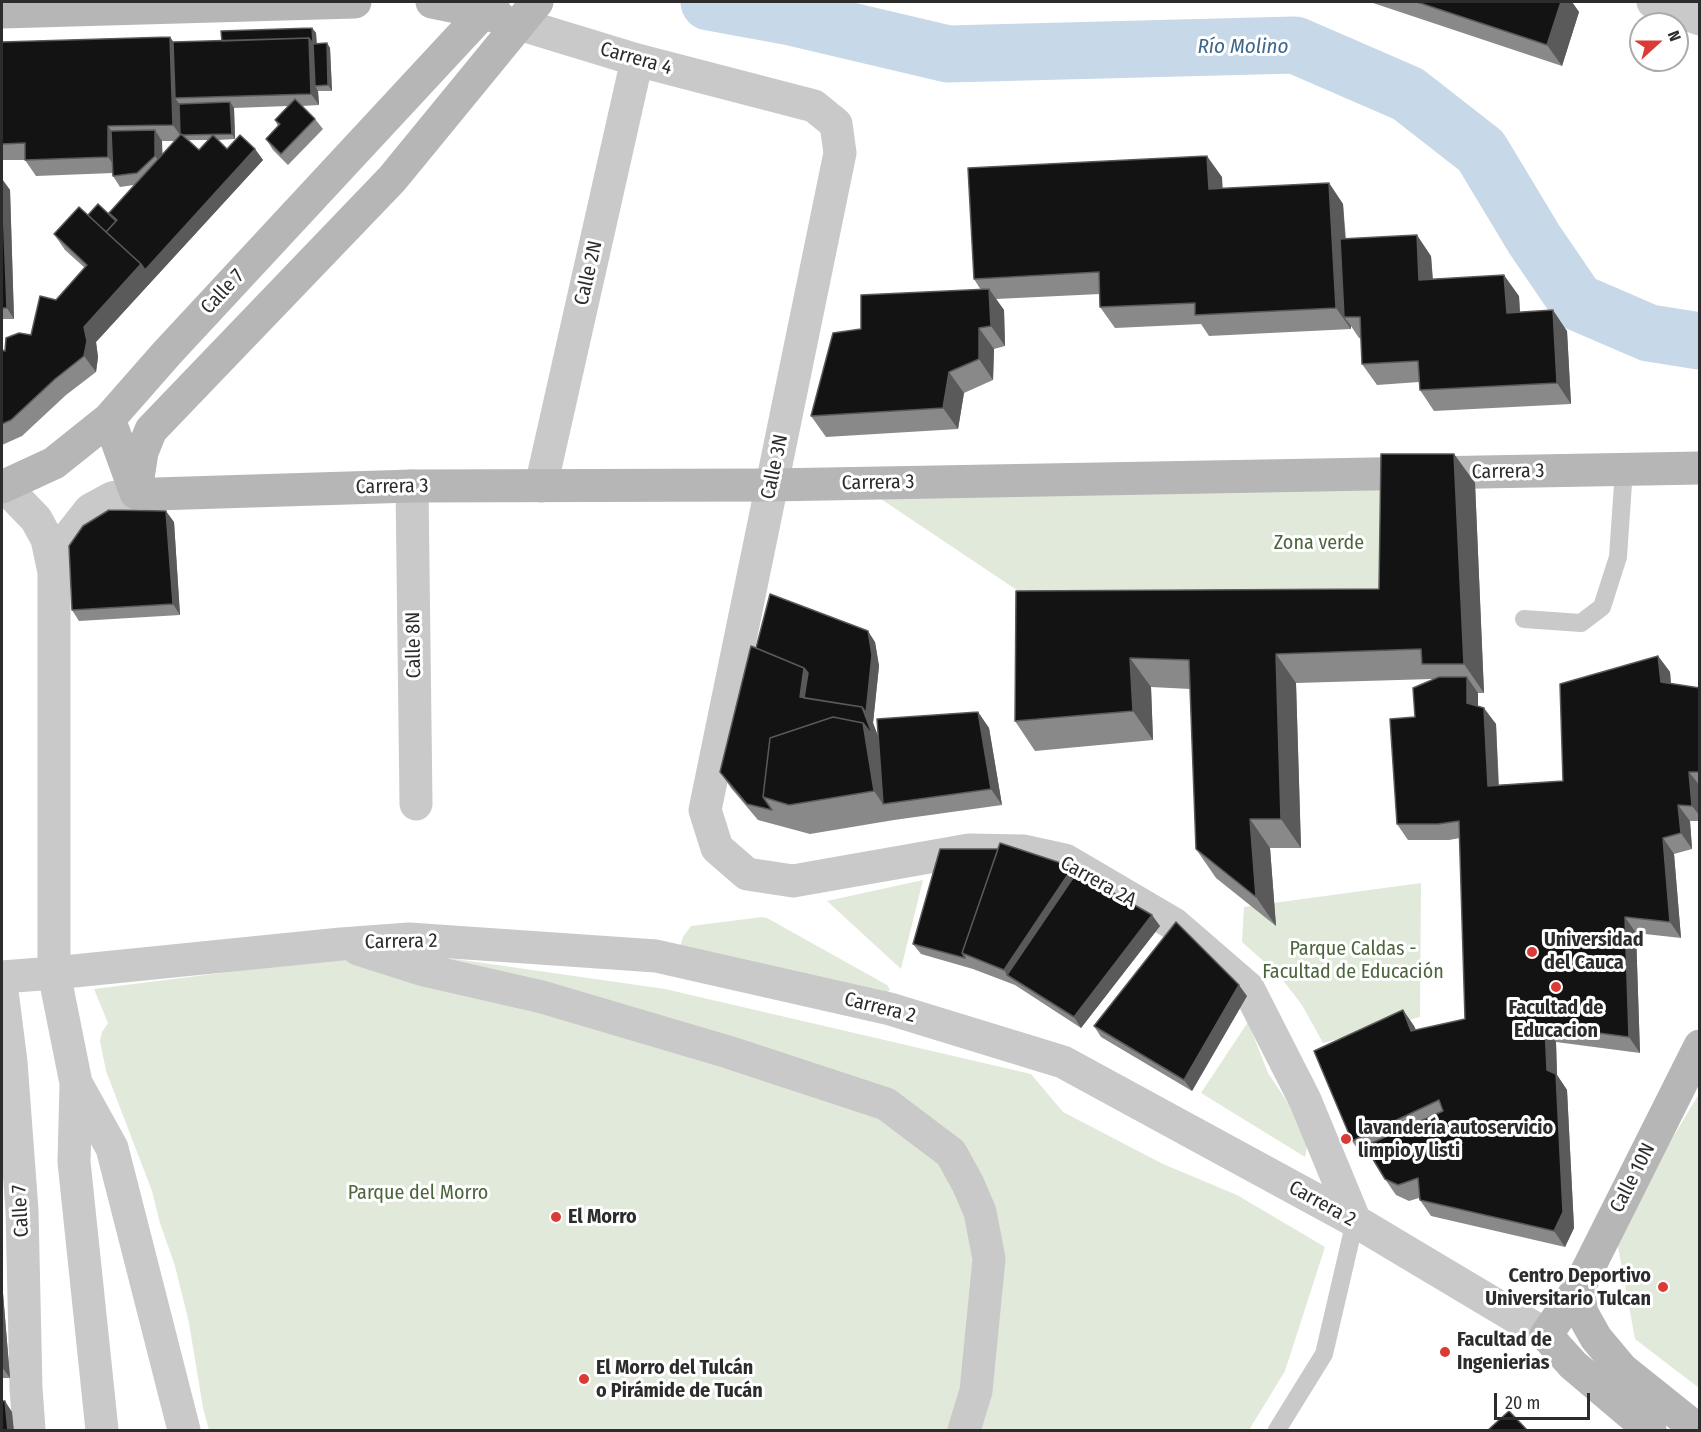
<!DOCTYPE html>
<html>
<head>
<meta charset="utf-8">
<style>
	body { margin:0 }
	#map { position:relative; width:1701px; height:1432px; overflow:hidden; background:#fff; font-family:"Fira Sans Condensed",sans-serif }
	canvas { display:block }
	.frame { position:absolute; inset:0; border:3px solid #2c2c2c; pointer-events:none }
	.north { position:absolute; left:1629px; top:12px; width:60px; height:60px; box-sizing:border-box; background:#fff; border:2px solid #ababab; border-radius:50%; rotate:69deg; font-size:16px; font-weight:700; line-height:24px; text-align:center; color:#2c2c2c }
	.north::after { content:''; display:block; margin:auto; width:21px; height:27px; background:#da3b37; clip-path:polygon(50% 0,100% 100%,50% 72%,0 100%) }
	.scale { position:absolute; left:1494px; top:1393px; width:96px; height:27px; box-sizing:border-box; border:3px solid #2c2c2c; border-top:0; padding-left:8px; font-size:18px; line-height:21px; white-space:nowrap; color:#2c2c2c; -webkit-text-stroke:4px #fff; paint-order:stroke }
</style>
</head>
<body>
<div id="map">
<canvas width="1701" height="1432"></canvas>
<div class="frame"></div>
<div class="north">N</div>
<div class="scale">20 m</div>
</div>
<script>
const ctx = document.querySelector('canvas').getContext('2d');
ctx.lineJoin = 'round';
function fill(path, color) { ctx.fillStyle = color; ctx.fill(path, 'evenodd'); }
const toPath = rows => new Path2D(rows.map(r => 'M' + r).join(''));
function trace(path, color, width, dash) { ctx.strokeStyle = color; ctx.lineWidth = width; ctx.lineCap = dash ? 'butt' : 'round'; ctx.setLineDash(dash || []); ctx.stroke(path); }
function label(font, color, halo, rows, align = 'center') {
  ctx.font = font + ' "Fira Sans Condensed",sans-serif'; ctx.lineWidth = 6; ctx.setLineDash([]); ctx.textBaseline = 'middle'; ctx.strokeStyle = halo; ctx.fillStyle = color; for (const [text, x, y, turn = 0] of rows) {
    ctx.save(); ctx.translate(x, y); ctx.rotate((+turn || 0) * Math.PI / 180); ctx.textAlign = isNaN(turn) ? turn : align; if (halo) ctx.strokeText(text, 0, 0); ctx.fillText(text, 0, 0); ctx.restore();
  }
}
const green = toPath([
	[1388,472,1386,609,1054,615,878,497],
	[923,880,901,969,827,901],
	[1421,883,1420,1017,1323,1043,1302,1005,1279,975,1242,942,1244,907],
	[762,917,767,918,887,985,890,990,887,993,675,963,683,937,691,926],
	[413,953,665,989,1031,1074,1063,1112,1163,1164,1237,1195,1325,1247,1285,1371,1249,1430,209,1430,203,1408,189,1323,175,1266,160,1223,152,1191,106,1071,100,1041,102,1032,108,1023,94,989,324,960],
	[1248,1022,1268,1073,1309,1135,1305,1157,1201,1093],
	[1699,1094,1699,1388,1635,1339,1616,1236,1662,1155]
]);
const river = toPath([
	[709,2,791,17,948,54,1295,45,1408,94,1481,151,1534,239,1577,302,1649,333,1700,341]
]);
const lane = toPath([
	[1524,619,1581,623,1602,607,1618,557,1624,469],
	[1277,1430,1324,1354,1355,1221]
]);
const street = toPath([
	[1653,2,1700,19],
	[519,24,637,60,814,106,836,124,840,153,705,810,717,848,747,874,793,881,969,850,1024,851,1065,860,1174,924,1248,988,1305,1100,1355,1221],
	[412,486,416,804],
	[541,486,637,60],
	[5,487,36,519,47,539,54,572,54,973,76,1083,112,1148,184,1430],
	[54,572,68,538,90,510,112,498,136,493],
	[358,949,424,970,542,997,728,1052,886,1104,951,1153,968,1184,980,1212,989,1259,976,1391,964,1430],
	[2,977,54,973,341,944,409,939,656,956,890,1009,1063,1062,1355,1221,1546,1335],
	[2,991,11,1062,22,1210,26,1388,29,1430],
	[76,1085,74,1162,102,1430]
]);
const secondary = toPath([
	[432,2,482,12,500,18],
	[2,12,355,2],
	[109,419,136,493,156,494,412,486,771,485,1700,468],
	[2,487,54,463,109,419,167,353,493,2],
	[136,491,142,452,151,430,392,179,537,2],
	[1578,1289,1546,1335,1573,1365,1650,1430],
	[1698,1430,1622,1369,1596,1338,1582,1313,1578,1289,1700,1046]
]);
const wall = toPath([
	[1370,2,1572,2,1579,12,1562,66],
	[312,28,316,33,317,43,327,43,330,48,332,91,318,91,319,105,302,106,315,119,323,129,288,165,273,150,266,139,278,126,275,120,288,106,234,108,235,139,217,140,227,149,255,149,263,160,96,342,98,357,96,372,66,395,22,436,2,445,2,350,5,351,31,335,56,300,85,268,65,250,54,234,88,215,113,218,109,213,134,185,120,187,113,176,113,173,36,176,25,160,2,160,2,42,170,37,173,42,222,41],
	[189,140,208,140,199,150],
	[162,141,175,141,162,154],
	[1222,177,1222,189,1329,183,1343,204,1346,239,1431,256,1433,279,1519,296,1520,312,1567,331,1571,404,1434,411,1420,390,1419,382,1377,385,1362,364,1361,338,1359,338,1351,326,1351,329,1209,336,1201,324,1115,328,1100,307,1100,294,996,299,1004,310,1005,346,994,349,993,380,964,393,958,429,826,437,811,416,861,329,981,290,974,279],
	[2,179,10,190,14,319,2,319],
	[1454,454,1475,483,1484,693,1478,693,1478,706,1496,724,1499,785,1563,781,1658,656,1670,672,1671,684,1700,688,1700,821,1690,821,1692,849,1674,854,1681,938,1636,933,1640,1053,1556,1042,1557,1075,1567,1090,1574,1228,1565,1247,1431,1216,1420,1200,1419,1198,1409,1201,1396,1195,1385,1179,1369,1154,1363,1157,1352,1141,1403,1010,1414,1026,1416,1030,1465,1019,1460,838,1449,840,1408,840,1397,824,1415,717,1433,680,1432,679,1296,683,1301,848,1270,848,1276,926,1216,878,1196,849,1190,689,1151,687,1153,740,1035,751,1015,721,1016,591,1379,589],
	[174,522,180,615,79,621,72,610],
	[875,642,879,666,873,723,879,738,978,712,989,728,1002,805,894,820,810,834,758,820,731,788,720,772,756,648],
	[1073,867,1077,872,1160,926,1081,1028,1015,985,973,969,921,954,913,944],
	[1247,996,1192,1091,1101,1037,1094,1026],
	[2,1281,10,1378,2,1378]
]);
const shadedWall = toPath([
	[1561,2,1572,2,1579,12,1562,66,1547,45],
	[312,28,316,33,318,86,315,86,318,91,319,105,311,94,309,38],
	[170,37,181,53,175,98,183,109,180,135,173,125],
	[327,43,330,48,332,91,328,85],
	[230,102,234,108,235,139,232,134],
	[108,126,119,142,120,173,108,157],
	[155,130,162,141,163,166,155,156],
	[255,149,263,160,96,342,98,357,96,372,84,356,84,327,141,264],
	[1207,156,1222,177,1224,210,1209,189],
	[2,179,10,190,14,319,7,308],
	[1329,183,1343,204,1350,317,1344,317,1351,326,1351,329,1336,308],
	[1417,235,1431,256,1434,301,1419,280],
	[1504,275,1519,296,1521,333,1507,313],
	[989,289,1004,310,1005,346,991,326],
	[1553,310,1567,331,1571,404,1557,383],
	[979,328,994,349,993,380,979,359],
	[949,372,964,393,958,429,943,408],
	[1454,454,1475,483,1484,693,1464,664],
	[166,511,174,522,180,615,173,604],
	[868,631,875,642,879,666,873,723,866,713],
	[1276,654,1296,683,1301,848,1281,819],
	[1658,656,1670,672,1672,698,1661,682],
	[1130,658,1151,687,1153,740,1133,711],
	[804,668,816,684,812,704,800,697],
	[1467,677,1478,693,1478,719,1467,703],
	[862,707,873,723,884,752,883,804,894,820,874,791,863,723],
	[1484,708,1496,724,1499,802,1488,786],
	[978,712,989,728,1002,805,991,789],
	[1689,772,1700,786,1700,816,1692,806],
	[1678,805,1690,821,1692,849,1681,833],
	[1250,819,1270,848,1276,926,1256,897],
	[1663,838,1674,854,1681,938,1670,922],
	[1073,867,1084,883,1007,975,1004,970],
	[1152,915,1160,926,1081,1028,1074,1017],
	[1625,917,1636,933,1640,1053,1629,1037],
	[1239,985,1247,996,1192,1091,1184,1080],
	[1403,1010,1414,1026,1423,1046,1411,1031],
	[1545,1026,1556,1042,1557,1075,1567,1090,1574,1228,1565,1247,1554,1231],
	[2,1281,10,1378,2,1367],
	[5,1401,12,1412,14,1431,8,1431]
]);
const building = toPath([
	[1417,2,1561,2,1547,45,1417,2],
	[312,28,313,44,309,38,222,41,221,31,312,28],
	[170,37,173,125,108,126,108,157,25,160,25,143,2,144,2,42,170,37],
	[309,38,311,94,175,98,173,42,309,38],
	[327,43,328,85,315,86,313,44,327,43],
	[295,99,315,119,281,154,266,139,280,124,275,120,295,99],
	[230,102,232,134,183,135,181,134,180,135,179,104,230,102],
	[155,130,155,156,137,173,113,176,111,131,155,130],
	[181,134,199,150,213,135,227,149,240,135,255,149,145,270,141,264,106,232,117,220,109,213,181,134],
	[1207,156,1209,189,1329,183,1336,308,1195,315,1195,303,1100,307,1099,272,974,279,968,168,1207,156],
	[2,179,7,308,2,308,2,179],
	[98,204,116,221,106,232,88,215,98,204],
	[79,207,141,264,84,327,87,341,84,356,55,379,11,420,2,424,2,350,5,351,6,338,19,333,31,335,40,296,56,300,87,265,54,234,79,207],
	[1417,235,1419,280,1504,275,1507,313,1553,310,1557,383,1420,390,1418,361,1362,364,1360,317,1344,317,1340,239,1417,235],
	[989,289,991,326,979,328,979,359,949,372,943,408,811,416,833,333,861,329,861,295,989,289],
	[1381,454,1454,454,1464,664,1422,664,1421,649,1276,654,1281,819,1250,819,1256,897,1196,849,1189,660,1130,658,1133,711,1015,721,1016,591,1379,589,1381,454],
	[109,510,166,511,173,604,72,610,69,546,83,526,109,510],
	[770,594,868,631,872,655,866,713,862,707,804,698,808,673,804,668,756,648,770,594],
	[751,646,804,668,800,697,862,707,873,736,863,723,833,717,770,738,763,797,772,810,747,804,720,772,751,646],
	[1658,656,1661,682,1700,688,1700,772,1689,772,1692,806,1678,805,1681,833,1663,838,1670,922,1625,917,1629,1037,1545,1026,1547,1070,1556,1074,1563,1212,1554,1231,1420,1200,1418,1178,1398,1185,1385,1179,1365,1146,1443,1111,1439,1100,1352,1141,1314,1051,1403,1010,1411,1031,1465,1019,1459,821,1438,824,1397,824,1390,719,1415,717,1413,688,1439,677,1467,677,1467,703,1484,708,1488,786,1563,781,1560,684,1658,656],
	[978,712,991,789,883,804,877,719,978,712],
	[833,717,863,723,874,791,789,805,763,797,770,738,833,717],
	[1000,843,1073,867,1004,970,962,953,1000,843],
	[940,849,998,849,962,953,965,958,913,944,940,849],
	[1077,872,1152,915,1074,1017,1007,975,1077,872],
	[1176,922,1239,985,1184,1080,1094,1026,1176,922],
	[2,1401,5,1401,8,1431,2,1431,2,1401],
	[1509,1411,1528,1431,1487,1431,1509,1411]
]);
const markers = [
	[1532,952,6,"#da3b37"],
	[1556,987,6,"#da3b37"],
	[1346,1139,6,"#da3b37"],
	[556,1217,6,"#da3b37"],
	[1663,1287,6,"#da3b37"],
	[1445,1352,6,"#da3b37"],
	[584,1379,6,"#da3b37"]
];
const streetNames = [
	["Carrera 4",636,59,16],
	["Calle 2N",589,273,-77],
	["Calle 7",223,292,-47],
	["Calle 3N",775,467,-78],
	["Carrera 3",1508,472,-1],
	["Carrera 3",878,483,-1],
	["Carrera 3",392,487,-1],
	["Calle 8N",414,645,-91],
	["Carrera 2A",1098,882,29],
	["Carrera 2",401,942,-1],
	["Carrera 2",880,1008,14],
	["Calle 10N",1633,1178,-63],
	["Carrera 2",1322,1204,29],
	["Calle 7",21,1211,-93]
];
const parkNames = [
	["Zona verde",1319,543],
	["Parque Caldas -",1353,949],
	["Facultad de Educación",1353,972],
	["Parque del Morro",418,1193]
];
const poiNames = [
	["Universidad",1544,940],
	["del Cauca",1544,963],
	["Facultad de",1556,1008,"center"],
	["Educacion",1556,1031,"center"],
	["lavandería autoservicio",1358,1128],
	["limpio y listi",1358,1151],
	["El Morro",568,1217],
	["Centro Deportivo",1651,1276,"right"],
	["Universitario Tulcan",1651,1299,"right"],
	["Facultad de",1457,1340],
	["Ingenierias",1457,1363],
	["El Morro del Tulcán",596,1368],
	["o Pirámide de Tucán",596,1391]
];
const waterNames = [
	["Río Molino",1243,47]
];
fill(green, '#e1e9da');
trace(river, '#c7d8e8', 57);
trace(lane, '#c9c9c9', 18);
trace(street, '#c9c9c9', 33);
trace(secondary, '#b6b6b6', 33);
fill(wall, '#898989');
fill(shadedWall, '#5a5a5a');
fill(building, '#131313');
trace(building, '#5a5a5a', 1.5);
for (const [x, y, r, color] of markers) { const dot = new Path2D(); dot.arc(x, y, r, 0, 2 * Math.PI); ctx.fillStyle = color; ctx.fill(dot); trace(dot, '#fff', 2); }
label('20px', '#2c2c2c', '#fff', streetNames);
label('20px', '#4c653d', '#fff', parkNames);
label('bold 20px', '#2c2c2c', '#fff', poiNames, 'left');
label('italic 21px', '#406689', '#fff', waterNames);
</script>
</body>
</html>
